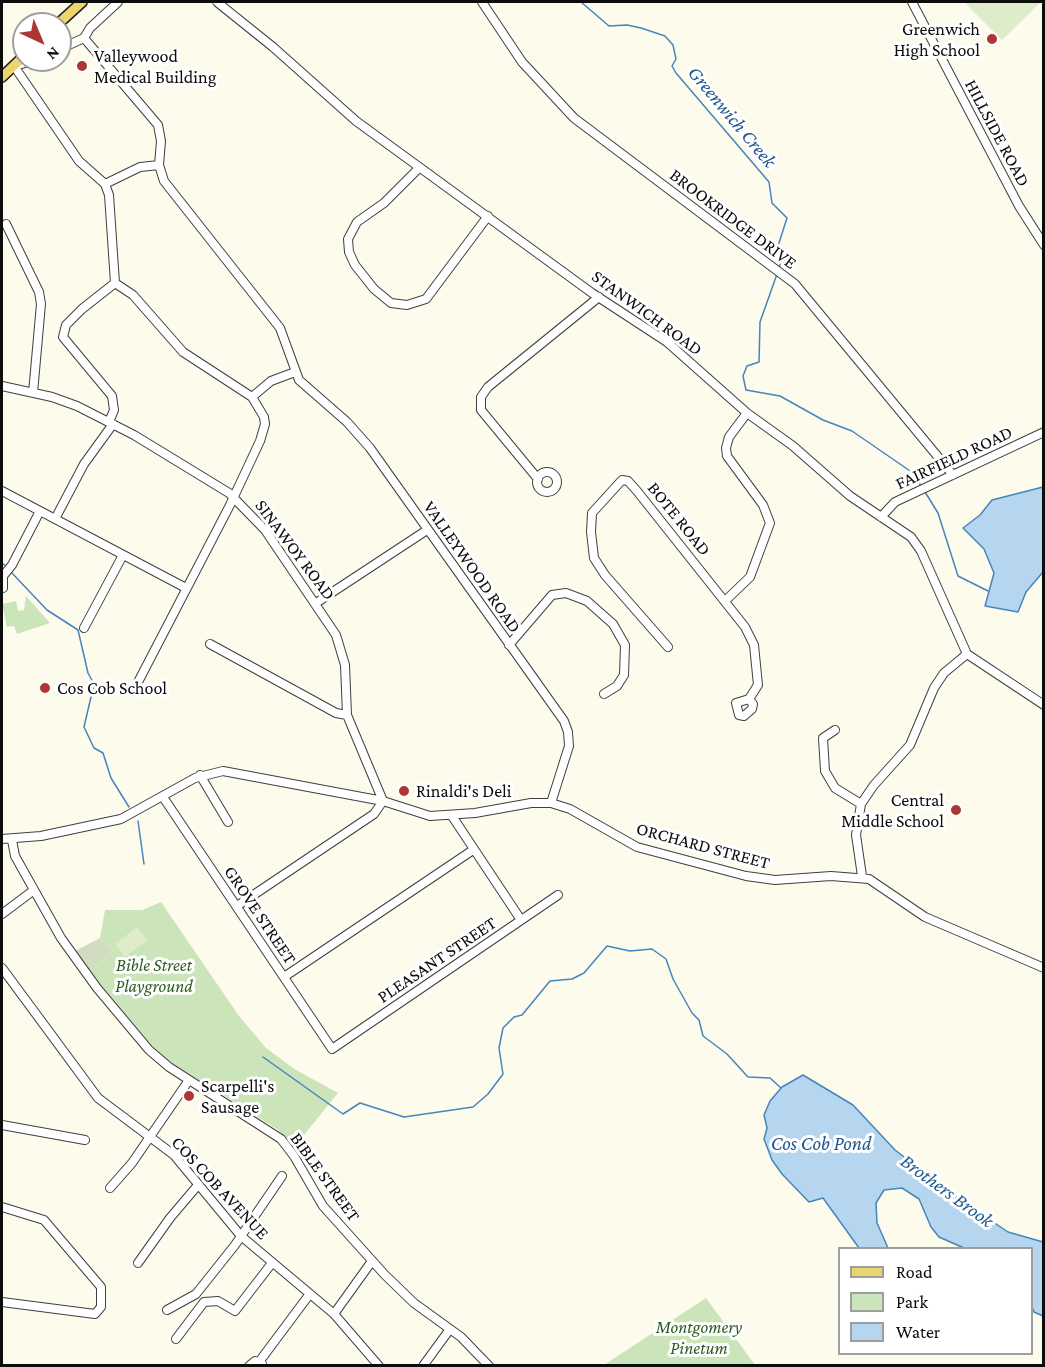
<!DOCTYPE html>
<html>
<head>
<meta charset="utf-8">
<style>
	body { margin:0 }
	#map { position:relative; width:1045px; height:1367px; overflow:hidden; background:#fdfbec; font-family:"Crimson Pro",serif }
	canvas { display:block }
	.frame { position:absolute; inset:0; border:3px solid #0c0c0c; pointer-events:none }
	.legend { position:absolute; left:838px; top:1247px; width:195px; height:108px; box-sizing:border-box; background:#fff; border:2px solid #9e9e9e; margin:0; padding:8px 10px; list-style:none; font-size:18px; color:#0c0c0c }
	.legend li { display:flex; align-items:center; gap:12px; height:30px }
	.legend b { width:30px; border:2px solid #9e9e9e }
	.north { position:absolute; left:12px; top:12px; width:60px; height:60px; box-sizing:border-box; background:#fff; border:2px solid #9e9e9e; border-radius:50%; rotate:136deg; font-size:16px; font-weight:700; line-height:24px; text-align:center; color:#0c0c0c }
	.north::after { content:''; display:block; margin:auto; width:21px; height:27px; background:#ac3633; clip-path:polygon(50% 0,100% 100%,50% 72%,0 100%) }
</style>
</head>
<body>
<div id="map">
<canvas width="1045" height="1367"></canvas>
<div class="frame"></div>
<ul class="legend">
<li><b style="height:8px;background:#ead56f"></b>Road</li>
<li><b style="height:16px;background:#cce4ba"></b>Park</li>
<li><b style="height:16px;background:#b6d6ef"></b>Water</li>
</ul>
<div class="north">N</div>
</div>
<script>
const ctx = document.querySelector('canvas').getContext('2d');
ctx.lineJoin = 'round';
function fill(path, color) { ctx.fillStyle = color; ctx.fill(path, 'evenodd'); }
const toPath = rows => new Path2D(rows.map(r => 'M' + r).join(''));
function trace(path, color, width, dash) { ctx.strokeStyle = color; ctx.lineWidth = width; ctx.lineCap = dash ? 'butt' : 'round'; ctx.setLineDash(dash || []); ctx.stroke(path); }
function label(font, color, halo, rows, align = 'center') {
  ctx.font = font + ' "Crimson Pro",serif'; ctx.lineWidth = 6; ctx.setLineDash([]); ctx.textBaseline = 'middle'; ctx.strokeStyle = halo; ctx.fillStyle = color; for (const [text, x, y, turn = 0] of rows) {
    ctx.save(); ctx.translate(x, y); ctx.rotate((+turn || 0) * Math.PI / 180); ctx.textAlign = isNaN(turn) ? turn : align; if (halo) ctx.strokeText(text, 0, 0); ctx.fillText(text, 0, 0); ctx.restore();
  }
}
const green = toPath([
	[26,596,50,623,17,634,14,626,7,627,2,604,16,601,18,611,24,610],
	[161,902,239,1016,266,1048,296,1070,338,1093,295,1146,277,1129,161,1056,90,972,113,951,100,938,105,910,142,910],
	[706,1298,755,1365,604,1365]
]);
const cemetery = toPath([
	[100,938,113,951,90,972,75,951]
]);
const pitch = toPath([
	[969,2,1041,2,1002,40,966,4],
	[137,927,147,940,125,957,115,944]
]);
const water = toPath([
	[1043,487,1043,572,1026,592,1018,612,985,606,994,573,984,549,963,528,980,515,992,500,1043,487],
	[803,1075,853,1105,895,1150,958,1198,1008,1232,1043,1242,1043,1316,1034,1312,1032,1307,1032,1248,964,1248,939,1237,931,1227,919,1199,902,1188,884,1190,876,1203,877,1223,888,1248,859,1248,823,1198,809,1202,782,1174,772,1160,764,1139,767,1128,764,1115,770,1101,782,1087,803,1075]
]);
const stream = toPath([
	[581,2,609,26,627,25,641,28,665,36,673,45,676,59,672,66,676,73,769,182,772,203,787,218,778,246,782,260,779,267],
	[777,274,760,322,759,362,747,366,743,376,746,390,780,396,823,420,852,431,913,473,921,486],
	[925,492,938,513,958,576,988,591],
	[2,563,6,566],
	[11,572,47,610,78,630,88,673,94,684,84,727,94,748,103,753,111,778,129,807],
	[138,821,144,864],
	[263,1057,343,1114,360,1103,404,1117,473,1107,488,1094,503,1074,499,1048,503,1028,514,1017,522,1015,550,981,572,979,584,973,607,946,630,951,652,949,666,959,673,979,692,1013,699,1020,703,1036,727,1054,748,1077,770,1078,781,1088]
]);
const minor = toPath([
	[217,2,273,47,356,121,592,293,667,342,747,413,793,446,850,496,911,537,921,551,967,654,1044,705],
	[482,2,522,62,574,118,795,284,953,475],
	[912,2,1019,206,1044,245],
	[84,38,158,125,161,141,159,165,164,181,280,328,299,380,347,422,370,448,564,721,568,732,569,746,551,803],
	[84,38,90,28,118,2],
	[60,49,84,38],
	[37,60,14,66,79,161,105,184,109,195,115,283,82,309,66,325,63,337,112,396,114,410,109,422],
	[419,168,384,203,357,222,348,239,349,252,355,265,374,289,391,303,407,305,426,299,488,216],
	[105,184,140,167,159,165],
	[6,224,39,292,41,304,33,393],
	[115,283,133,295,183,352,252,397,264,417,265,424,260,441,230,505,136,686],
	[2,386,52,397,77,406,134,435,229,493,265,530,336,635,345,665,347,715,383,801,374,814,237,906],
	[252,397,271,381,295,372],
	'537 482a10 10 0 1 1 20 0a10 10 0 1 1-20 0Z',
	[538,479,481,410,481,397,488,387,599,297],
	[2,491,186,588],
	[881,517,895,502,1044,432],
	[55,519,84,464,113,424],
	[3,588,3,576,12,565,40,511],
	[725,601,750,577,770,523,763,505,727,456,726,448,729,437,747,413],
	[316,603,427,530],
	[84,628,123,555],
	[210,644,336,713,347,715],
	[509,645,552,595,566,593,587,601,613,624,625,645,624,675,617,686,604,694],
	[668,647,605,575,594,558,591,532,592,513,622,480,628,481,637,491,745,627,754,645,758,685,749,699,753,704,752,709,744,716,739,715,736,703,749,699],
	[835,730,823,738,825,771,835,788,861,804],
	[200,775,228,822],
	[163,797,332,1049,558,895],
	[452,816,521,920],
	[2,839,41,836,121,819,195,778,223,771,383,801,430,816,475,813,531,803,551,803,570,809,637,847,746,876,775,880,831,876,869,879,925,917,1044,968],
	[12,840,15,856,61,938,97,988,149,1050,169,1067,281,1139,294,1156,323,1206,385,1275,414,1303,461,1337,489,1366],
	[862,876,856,835,861,804,874,785,910,745,934,688,944,673,967,654],
	[2,914,34,890],
	[2,968,98,1098,174,1155,241,1236,334,1314,379,1366],
	[284,977,473,850],
	[2,1125,85,1140],
	[110,1188,132,1163,189,1080],
	[2,1207,44,1220,101,1287,101,1307,95,1314,2,1302],
	[138,1263,170,1218,198,1185],
	[167,1310,196,1294,235,1245,282,1176],
	[334,1314,372,1261],
	[176,1339,204,1302,218,1301,235,1311,272,1263],
	[259,1362,309,1295],
	[249,1366,255,1361,262,1364],
	[423,1366,450,1329]
]);
const major = toPath([
	[58,24,82,2],
	[2,77,24,56]
]);
const markers = [
	[992,39,6,"#ac3633"],
	[82,66,6,"#ac3633"],
	[45,688,6,"#ac3633"],
	[404,791,6,"#ac3633"],
	[956,810,6,"#ac3633"],
	[189,1096,6,"#ac3633"]
];
const poiNames = [
	["Greenwich",980,29,"right"],
	["High School",980,50,"right"],
	["Valleywood",94,56],
	["Medical Building",94,77],
	["Cos Cob School",57,688],
	["Rinaldi's Deli",416,791],
	["Central",944,800,"right"],
	["Middle School",944,821,"right"],
	["Scarpelli's",201,1086],
	["Sausage",201,1107]
];
const streetNames = [
	["HILLSIDE ROAD",997,133,62],
	["BROOKRIDGE DRIVE",733,219,37],
	["STANWICH ROAD",647,313,36],
	["FAIRFIELD ROAD",954,458,-25],
	["BOTE ROAD",679,519,51],
	["SINAWOY ROAD",295,550,53],
	["VALLEYWOOD ROAD",472,567,55],
	["ORCHARD STREET",703,846,15],
	["GROVE STREET",260,915,56],
	["PLEASANT STREET",437,960,-34],
	["BIBLE STREET",325,1177,54],
	["COS COB AVENUE",220,1188,47]
];
const parkNames = [
	["Bible Street",154,965],
	["Playground",154,986],
	["Montgomery",699,1327],
	["Pinetum",699,1348]
];
const waterNames = [
	["Greenwich Creek",732,117,50],
	["Cos Cob Pond",821,1144],
	["Brothers Brook",947,1191,36]
];
fill(green, '#cce4ba');
fill(cemetery, '#d1dcc0');
fill(pitch, '#deecca');
fill(water, '#b6d6ef');
trace(water, '#4585be', 1.5);
trace(stream, '#4585be', 1.5);
trace(minor, '#3f3f3f', 10);
trace(major, '#1d1d1d', 12);
trace(minor, '#fff', 8);
trace(major, '#ead56f', 9);
for (const [x, y, r, color] of markers) { const dot = new Path2D(); dot.arc(x, y, r, 0, 2 * Math.PI); ctx.fillStyle = color; ctx.fill(dot); trace(dot, '#fff', 2); }
label('18px', '#0c0c0c', '#fff', poiNames, 'left');
label('18px', '#0c0c0c', '#fff', streetNames);
label('italic 18px', '#2b5c23', '#fff', parkNames);
label('italic 20px', '#235890', '#fff', waterNames);
</script>
</body>
</html>
